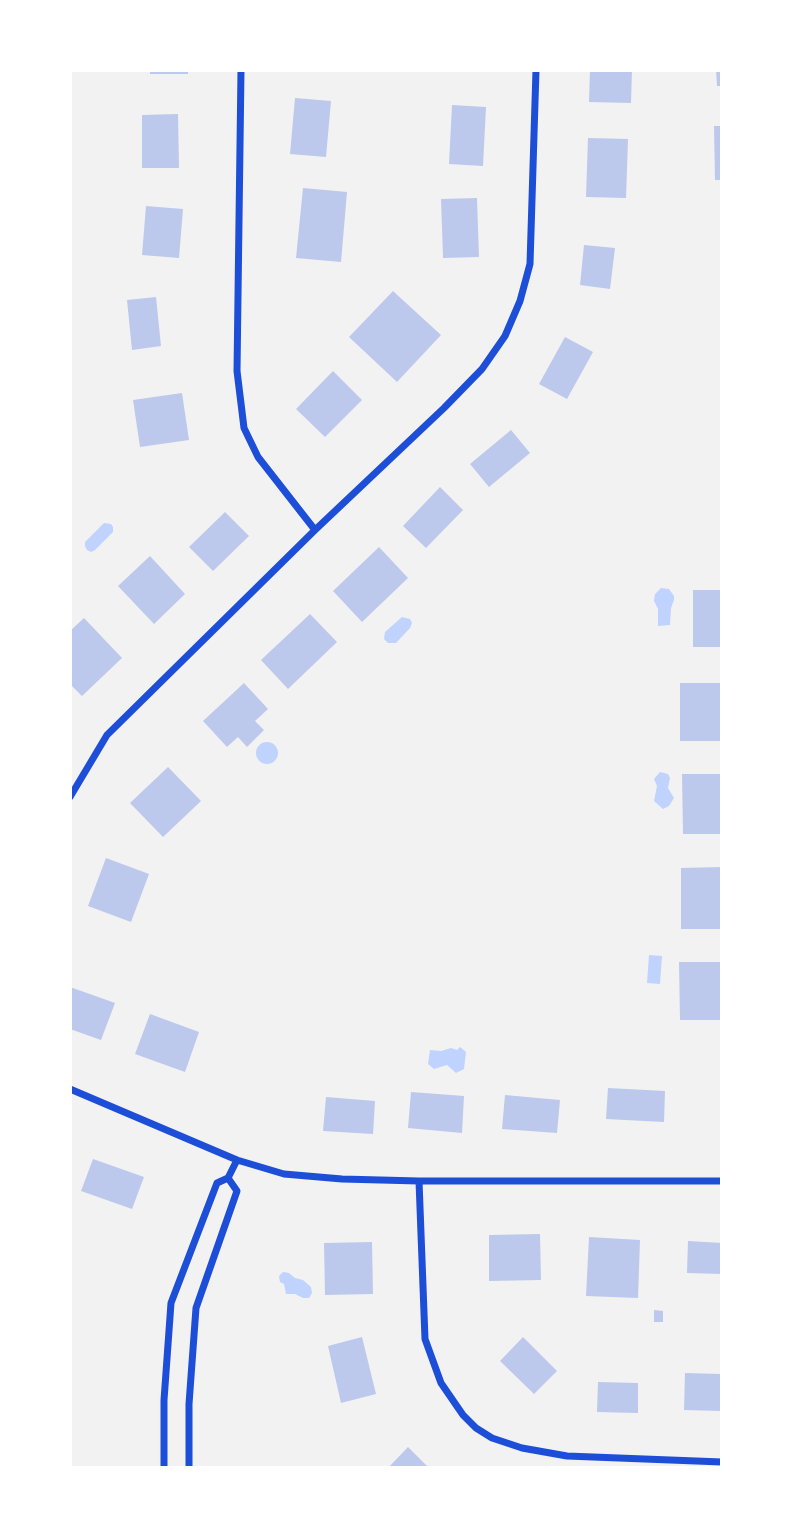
<!DOCTYPE html>
<html>
<head>
<meta charset="utf-8">
<style>
	body { margin:0 }
	#map { position:relative; width:792px; height:1538px; overflow:hidden; background:#f2f2f2; font-family:"Libre Baskerville",serif }
	canvas { display:block }
	.frame { position:absolute; inset:0; border:72px solid #fff; pointer-events:none }
</style>
</head>
<body>
<div id="map">
<canvas width="792" height="1538"></canvas>
<div class="frame"></div>
</div>
<script>
const ctx = document.querySelector('canvas').getContext('2d');
ctx.lineJoin = 'round';
function fill(path, color) { ctx.fillStyle = color; ctx.fill(path, 'evenodd'); }
const toPath = rows => new Path2D(rows.map(r => 'M' + r).join(''));
function trace(path, color, width, dash) { ctx.strokeStyle = color; ctx.lineWidth = width; ctx.lineCap = dash ? 'butt' : 'round'; ctx.setLineDash(dash || []); ctx.stroke(path); }
const water = toPath([
	[104,523,111,524,113,527,113,532,95,550,91,552,87,550,85,546,85,542],
	[661,588,669,589,674,596,674,600,671,608,670,625,658,626,658,609,654,601,655,594],
	[402,617,410,619,412,623,410,628,396,643,388,643,384,639,385,632],
	'256 753a11 11 0 1 1 22 0a11 11 0 1 1-22 0Z',
	[660,772,668,774,670,778,668,788,674,798,669,806,663,809,654,801,657,786,654,779],
	[649,955,662,956,660,984,647,983],
	[460,1047,466,1052,464,1069,456,1073,447,1065,434,1069,428,1064,430,1050,441,1051,451,1048,457,1050],
	[283,1272,289,1273,295,1278,303,1280,311,1287,312,1293,309,1298,303,1298,295,1294,286,1294,284,1284,280,1282,279,1276]
]);
const building = toPath([
	[150,70,188,70,188,74,150,74],
	[590,70,632,70,631,103,589,102],
	[716,70,722,70,722,86,717,86],
	[295,98,331,101,326,157,290,154],
	[452,105,486,107,483,166,449,164],
	[178,114,179,168,142,168,142,115],
	[714,126,722,126,722,180,715,180],
	[588,138,628,139,626,198,586,197],
	[303,188,347,192,341,262,296,258],
	[477,198,479,257,443,258,441,199],
	[146,206,183,209,179,258,142,255],
	[584,245,615,248,610,289,580,285],
	[393,291,441,335,397,382,349,337],
	[156,297,161,346,132,350,127,300],
	[565,337,593,352,567,399,539,384],
	[333,371,362,400,325,437,296,409],
	[182,393,189,440,140,447,133,400],
	[511,430,530,453,489,487,470,464],
	[440,487,463,510,426,548,403,526],
	[225,512,249,536,213,571,189,547],
	[379,547,408,578,362,622,333,591],
	[150,556,185,594,154,624,118,586],
	[693,590,722,590,722,647,693,647],
	[310,614,337,642,288,689,261,660],
	[84,618,122,658,82,696,70,684,70,631],
	[244,683,268,709,255,721,264,730,247,747,238,737,227,747,203,721],
	[680,683,722,683,722,741,680,741],
	[168,767,201,801,163,837,130,803],
	[682,774,722,774,722,834,683,834],
	[106,858,149,874,131,922,88,906],
	[722,867,722,929,681,929,681,868],
	[679,962,722,962,722,1020,680,1020],
	[70,987,115,1003,101,1040,70,1029],
	[150,1014,199,1032,185,1072,135,1054],
	[608,1088,665,1091,664,1122,606,1119],
	[411,1092,464,1096,462,1133,408,1128],
	[505,1095,560,1100,557,1133,502,1129],
	[326,1097,375,1101,373,1134,323,1131],
	[93,1159,144,1177,132,1209,81,1191],
	[540,1234,541,1280,489,1281,489,1235],
	[589,1237,640,1240,638,1298,586,1296],
	[688,1241,722,1243,722,1274,687,1273],
	[372,1242,373,1294,325,1295,324,1243],
	[654,1310,663,1311,663,1322,654,1322],
	[362,1337,376,1394,341,1403,328,1346],
	[523,1337,557,1371,534,1394,500,1361],
	[685,1373,722,1374,722,1411,684,1410],
	[598,1382,638,1383,638,1413,597,1412],
	[408,1447,429,1468,388,1468]
]);
const minor = toPath([
	[241,70,237,371,244,428,258,457,315,530],
	[70,797,107,735,315,530,444,408,482,369,505,336,520,301,530,264,536,70],
	[70,1089,237,1160,284,1174,342,1179,419,1181,722,1181],
	[419,1181,425,1339,441,1383,463,1415,476,1428,492,1438,522,1448,567,1456,722,1462],
	[164,1468,164,1400,171,1303,217,1183,228,1178,237,1160],
	[189,1468,189,1404,196,1308,237,1191,228,1178]
]);
fill(water, '#bfd3fe');
fill(building, '#bdc9ec');
trace(minor, '#1d4ed8', 7);
</script>
</body>
</html>
